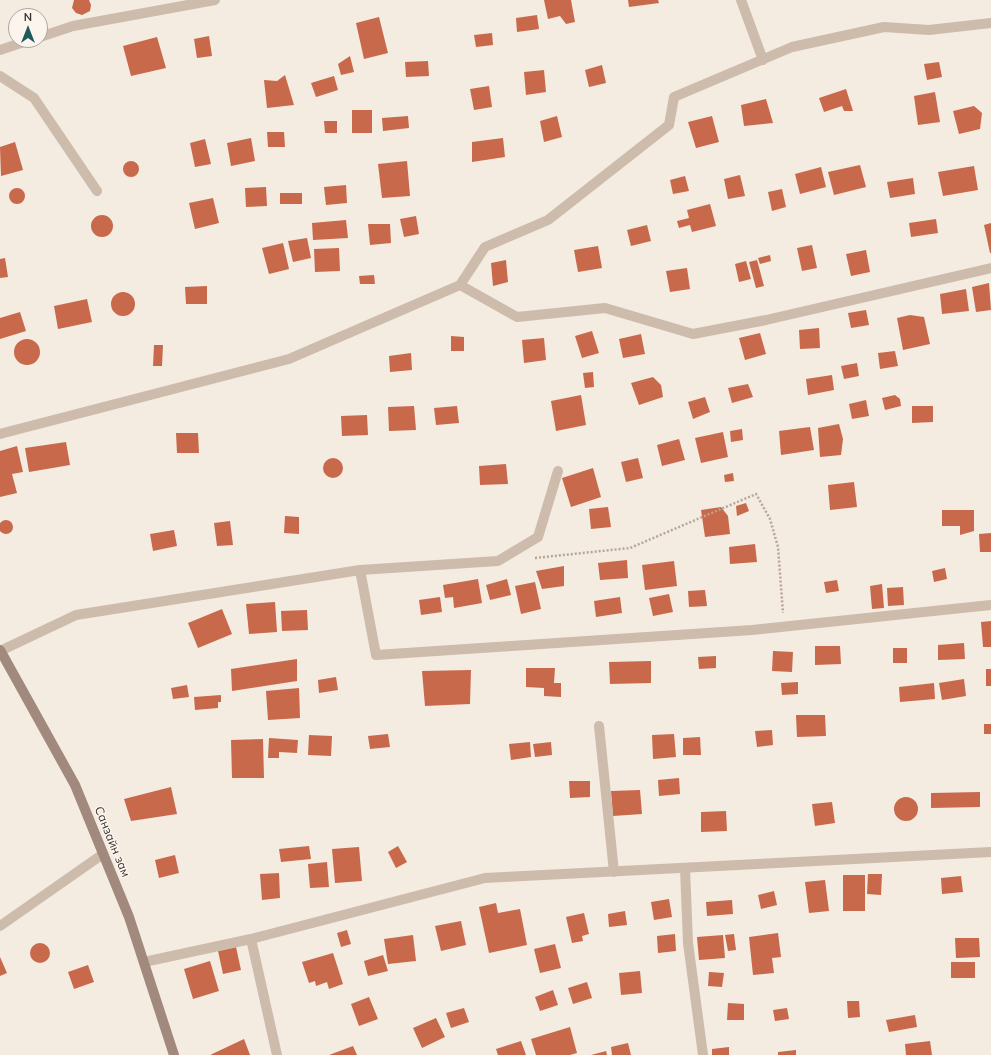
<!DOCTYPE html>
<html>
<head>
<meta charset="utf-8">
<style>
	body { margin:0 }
	#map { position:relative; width:991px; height:1055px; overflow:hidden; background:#f4ebe1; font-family:Mulish,sans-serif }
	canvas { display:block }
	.north { position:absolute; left:8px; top:8px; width:40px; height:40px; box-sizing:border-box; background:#fbf5ee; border:1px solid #aea6a0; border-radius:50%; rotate:0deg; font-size:11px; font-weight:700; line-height:16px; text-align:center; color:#3b302b }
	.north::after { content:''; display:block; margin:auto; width:14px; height:18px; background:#1f5a5e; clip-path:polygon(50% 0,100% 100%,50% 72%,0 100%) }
</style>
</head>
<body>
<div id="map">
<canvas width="991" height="1055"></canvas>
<div class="north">N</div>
</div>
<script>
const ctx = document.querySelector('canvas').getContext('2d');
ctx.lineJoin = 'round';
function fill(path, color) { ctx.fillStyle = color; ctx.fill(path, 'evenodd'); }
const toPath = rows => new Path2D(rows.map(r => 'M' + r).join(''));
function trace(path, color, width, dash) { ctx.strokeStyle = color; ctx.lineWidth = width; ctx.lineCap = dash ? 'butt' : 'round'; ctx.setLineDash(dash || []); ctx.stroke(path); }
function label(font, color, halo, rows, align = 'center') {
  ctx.font = font + ' Mulish,sans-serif'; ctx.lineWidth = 3; ctx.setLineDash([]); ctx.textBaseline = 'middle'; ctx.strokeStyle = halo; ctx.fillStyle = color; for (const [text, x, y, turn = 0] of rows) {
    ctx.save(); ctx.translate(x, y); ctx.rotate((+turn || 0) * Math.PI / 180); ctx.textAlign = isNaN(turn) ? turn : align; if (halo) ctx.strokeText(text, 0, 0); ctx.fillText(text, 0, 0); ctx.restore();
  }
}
const building = toPath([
	[74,0,89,0,91,5,90,11,82,15,76,13,72,8],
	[544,0,571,0,575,22,566,24,560,16,548,19],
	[628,0,658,0,659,3,629,7],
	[537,15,539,29,517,32,516,18],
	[379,17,388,53,364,59,356,23],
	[492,33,493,45,476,47,474,35],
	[209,36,212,56,197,58,194,39],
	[157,37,166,68,131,76,123,46],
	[350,56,354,72,341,75,338,64],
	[428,61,429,76,406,77,405,62],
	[939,62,942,77,927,80,924,64],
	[602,65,606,83,589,87,585,70],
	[544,70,546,92,526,95,524,72],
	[285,75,294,105,267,108,264,80,277,81],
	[334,76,338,90,316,97,311,83],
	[489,86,492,107,474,110,470,89],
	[846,89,853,111,844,111,842,106,824,112,819,98],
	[935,92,940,122,918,125,914,96],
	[766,99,773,123,744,126,741,105],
	[974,106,982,113,980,129,959,134,953,111],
	[352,110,372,110,372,133,352,133],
	[408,116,409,128,383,131,382,118],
	[557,116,562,137,544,142,540,121],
	[712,116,719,142,696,148,688,122],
	[324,121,337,121,337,133,325,133],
	[267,132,284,132,285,147,268,147],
	[251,138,255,161,231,166,227,143],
	[503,138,505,157,472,162,472,142],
	[205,139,211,164,195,167,190,143],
	[15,142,23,170,1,176,0,147],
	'123 169a8 8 0 1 1 16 0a8 8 0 1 1-16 0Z',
	[407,161,410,196,382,198,378,164],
	[860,165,866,187,834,195,828,172],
	[974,166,978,190,943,196,938,172],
	[821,167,826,187,800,194,795,174],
	[740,175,745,196,728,199,724,179],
	[685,176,689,191,673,194,670,180],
	[913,178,915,194,890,198,887,182],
	[346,185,347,203,326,205,324,187],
	[266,187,267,206,246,207,245,188],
	'9 196a8 8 0 1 1 16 0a8 8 0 1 1-16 0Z',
	[782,189,786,207,772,211,768,192],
	[280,193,302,193,302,204,280,204],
	[213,198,219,223,195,229,189,203],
	[710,204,716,226,692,232,690,225,679,228,677,221,689,218,687,210],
	'91 226a11 11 0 1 1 22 0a11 11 0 1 1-22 0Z',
	[416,216,419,234,404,237,400,219],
	[936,219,938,233,911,237,909,223],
	[346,220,348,238,313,240,312,223],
	[991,223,991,253,990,253,984,225],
	[368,224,390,224,391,243,370,245],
	[647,225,651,241,631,246,627,230],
	[307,238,311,258,293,262,288,241],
	[283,243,289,269,269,274,262,248],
	[812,245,817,268,802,271,797,248],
	[598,246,602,268,578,272,574,250],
	[339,248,340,271,315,272,314,249],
	[866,250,870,272,851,276,846,254],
	[770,255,771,261,760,264,758,258],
	[5,258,8,277,0,278,0,259],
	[506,260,508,282,493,286,491,263],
	[757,260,764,286,756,288,749,262],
	[746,261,751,279,739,282,735,264],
	[687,268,690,289,670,292,666,271],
	[374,275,375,284,360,284,359,276],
	[989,283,991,310,976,312,972,287],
	[207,286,207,304,186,304,185,287],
	[966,289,969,311,942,314,940,294],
	'111 304a12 12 0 1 1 24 0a12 12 0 1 1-24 0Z',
	[87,299,92,322,58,329,54,306],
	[866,310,869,325,851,328,848,313],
	[20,312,26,331,0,339,0,318],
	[910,315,924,317,930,344,903,350,897,318],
	[819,328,820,348,800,349,799,330],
	[592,331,599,353,582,358,575,336],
	[760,333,766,354,745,360,739,338],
	[641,334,645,354,623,358,619,339],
	[451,336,464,337,464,351,451,351],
	[544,338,546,360,524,363,522,340],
	'14 352a13 13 0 1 1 26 0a13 13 0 1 1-26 0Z',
	[154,345,163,345,162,366,153,366],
	[895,351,898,366,880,369,878,353],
	[411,353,412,370,390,372,389,356],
	[857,363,859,376,844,379,841,366],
	[593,372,594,387,585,388,583,373],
	[832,375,834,390,808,395,806,379],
	[653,377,661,385,663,397,639,405,631,383],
	[748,384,753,397,732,403,728,388],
	[581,395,586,425,556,431,551,401],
	[895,395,900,399,901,406,885,410,882,398],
	[705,397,710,412,693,419,688,402],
	[866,400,869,416,852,419,849,404],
	[414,406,416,430,389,431,388,407],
	[457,406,459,423,436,425,434,408],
	[912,406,933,406,933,422,912,423],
	[367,415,368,435,342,436,341,416],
	[839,424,843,439,841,455,820,457,818,428],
	[810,427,814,450,781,455,779,431],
	[742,429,743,440,731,442,730,431],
	[723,432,728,457,701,463,695,438],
	[176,433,198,433,199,453,177,453],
	[679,439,685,460,662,466,657,445],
	[66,442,70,465,29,472,25,448],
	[17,446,23,472,12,474,17,493,0,497,0,451],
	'323 468a10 10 0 1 1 20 0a10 10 0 1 1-20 0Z',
	[638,458,643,478,626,482,621,462],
	[506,464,508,484,480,485,479,466],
	[593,468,601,497,571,507,562,478],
	[733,473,734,481,725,482,724,475],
	[854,482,857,507,830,510,828,485],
	[746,503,749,511,737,516,736,506],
	[608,507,611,527,591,529,589,509],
	[721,507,728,516,730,534,705,537,701,510],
	[942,510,974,510,974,531,960,535,960,526,942,526],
	[285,516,299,517,299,534,284,533],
	'-1 527a7 7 0 1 1 14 0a7 7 0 1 1-14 0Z',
	[230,521,233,545,217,546,214,523],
	[174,530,177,546,153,551,150,534],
	[991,533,991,552,980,552,979,534],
	[755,544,757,562,730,564,729,547],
	[627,560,628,578,600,580,598,563],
	[674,561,677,586,645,590,642,565],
	[564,566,564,586,542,589,536,571],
	[945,568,947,579,934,582,932,571],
	[478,579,482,603,454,608,453,597,445,598,443,585],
	[507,579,511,595,490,600,486,585],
	[837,580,839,591,826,593,824,582],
	[535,582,541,609,521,614,515,586],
	[882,584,884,608,872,609,870,586],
	[903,587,904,605,888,606,887,588],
	[705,590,707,606,689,607,688,591],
	[669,594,673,612,653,616,649,598],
	[440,597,442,612,421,615,419,600],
	[620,597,622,613,596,617,594,601],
	[275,602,277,632,249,634,246,604],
	[222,609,232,634,198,648,188,623],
	[307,610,308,630,282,631,281,611],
	[991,621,991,647,983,647,981,622],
	[964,643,965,659,938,660,938,645],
	[815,646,840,646,841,664,815,665],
	[893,648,907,648,907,663,893,663],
	[773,651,793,652,792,672,772,671],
	[716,656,716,668,699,669,698,657],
	[297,659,297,681,232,691,231,669],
	[651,661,651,683,610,684,609,662],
	[526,668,555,668,554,683,561,683,561,697,544,696,544,688,526,687],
	[986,669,991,669,991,686,986,686],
	[471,670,470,704,425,706,422,671],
	[336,677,338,690,319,693,318,680],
	[964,679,966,696,942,700,939,683],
	[798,682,798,694,782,695,781,683],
	[934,683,935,699,900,702,899,687],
	[187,685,189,697,173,699,171,688],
	[299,688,300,718,268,720,266,691],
	[221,695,221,702,218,702,218,708,195,710,194,697],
	[796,715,825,715,826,736,797,737],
	[984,724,991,724,991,734,984,734],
	[772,730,773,745,757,747,755,731],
	[388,734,390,747,370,749,368,736],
	[674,734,676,757,653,759,652,735],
	[309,735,332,736,331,756,308,755],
	[700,737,701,755,683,755,683,738],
	[269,738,298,740,297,753,279,752,279,758,268,758],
	[263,739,264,778,232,778,231,740],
	[530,742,531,757,511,760,509,744],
	[551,742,552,755,535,757,533,744],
	[679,778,680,794,659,796,658,780],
	[569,781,590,781,590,797,570,798],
	[171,787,177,814,131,821,124,799],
	[640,790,642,814,613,816,611,791],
	[980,792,980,807,931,808,931,793],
	'894 809a12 12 0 1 1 24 0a12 12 0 1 1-24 0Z',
	[832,802,835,823,815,826,812,804],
	[726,811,727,831,701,832,701,812],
	[309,846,311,859,281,862,279,849],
	[398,846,407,862,396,868,388,852],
	[359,847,362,881,335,883,332,849],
	[175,855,179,873,159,878,155,860],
	[327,862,329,887,310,888,308,864],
	[279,873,280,898,262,900,260,874],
	[868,874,882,874,881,895,867,894],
	[843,875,865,875,865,911,843,911],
	[961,876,963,892,942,894,941,878],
	[825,880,829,911,809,913,805,882],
	[774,891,777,905,761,909,758,895],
	[669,899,672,917,654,920,651,902],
	[732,900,733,914,707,916,706,902],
	[496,903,498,913,520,909,527,945,489,953,479,907],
	[625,911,627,925,609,927,608,914],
	[584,913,589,934,582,936,583,941,572,943,566,917],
	[461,921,466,945,441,951,435,926],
	[347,930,351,944,341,947,337,933],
	[778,933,781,957,772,958,774,973,753,975,749,937],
	[675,934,676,951,658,953,657,936],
	[734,934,736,950,728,951,725,935],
	[413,935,416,961,388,964,384,939],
	[723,935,725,958,699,960,697,937],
	[955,938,979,938,980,957,956,958],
	'30 953a10 10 0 1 1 20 0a10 10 0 1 1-20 0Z',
	[555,944,561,968,540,973,534,949],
	[236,947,241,970,223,974,218,951],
	[333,953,343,984,329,989,327,982,316,986,315,981,309,983,302,962],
	[383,955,388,971,368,976,364,961],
	[0,957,7,973,0,976],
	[210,961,219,991,193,999,184,969],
	[951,962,975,962,975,978,951,978],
	[88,965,94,982,74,989,68,972],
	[640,971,642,993,621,995,619,973],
	[709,972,724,973,722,987,708,986],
	[587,982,592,998,573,1004,568,988],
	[553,990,558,1005,540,1011,535,997],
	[369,997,378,1019,359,1026,351,1004],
	[847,1001,859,1001,860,1017,848,1018],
	[728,1003,744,1004,744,1020,727,1020],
	[464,1008,469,1022,451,1028,446,1013],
	[787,1008,789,1019,775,1021,773,1010],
	[915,1015,917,1027,889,1032,886,1020],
	[436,1018,445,1037,422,1048,413,1028],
	[570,1027,577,1053,570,1055,536,1055,531,1039],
	[244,1039,250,1055,210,1055],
	[521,1041,526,1055,498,1055,496,1049],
	[930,1041,932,1055,906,1055,905,1044],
	[628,1043,631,1055,612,1055,611,1047],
	[353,1046,357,1055,329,1055],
	[729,1047,729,1055,712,1055,712,1049],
	[796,1050,796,1055,778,1055,778,1052],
	[606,1051,607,1055,591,1055]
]);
const path = toPath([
	[535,558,630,548,756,494,770,519,778,547,783,613]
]);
const minor = toPath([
	[741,0,763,60],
	[40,37,73,26,215,0],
	[0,50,30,40],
	[0,76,34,98,97,191],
	[460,285,517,317,605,308,693,334,766,320,991,268],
	[0,434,289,359,460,285,485,247,548,220,669,125,674,97,792,47,884,27,929,30,991,23],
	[360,570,376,655,752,630,991,605],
	[0,651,76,615,360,570,498,561,538,537,558,471],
	[599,726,614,872],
	[685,868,688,943,703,1055],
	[0,926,103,854],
	[144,962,251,939],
	[277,1055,251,939,485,878,991,852]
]);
const secondary = toPath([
	[0,650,75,785,129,917,174,1055]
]);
const streetNames = [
	["Санзайн зам",112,842,68]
];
fill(building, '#c8694b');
trace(path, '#b9a596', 2.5, [2, 2]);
trace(minor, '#cdbbac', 10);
trace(secondary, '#a18a7d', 10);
label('12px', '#3b302b', '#fbf5ee', streetNames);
</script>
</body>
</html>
